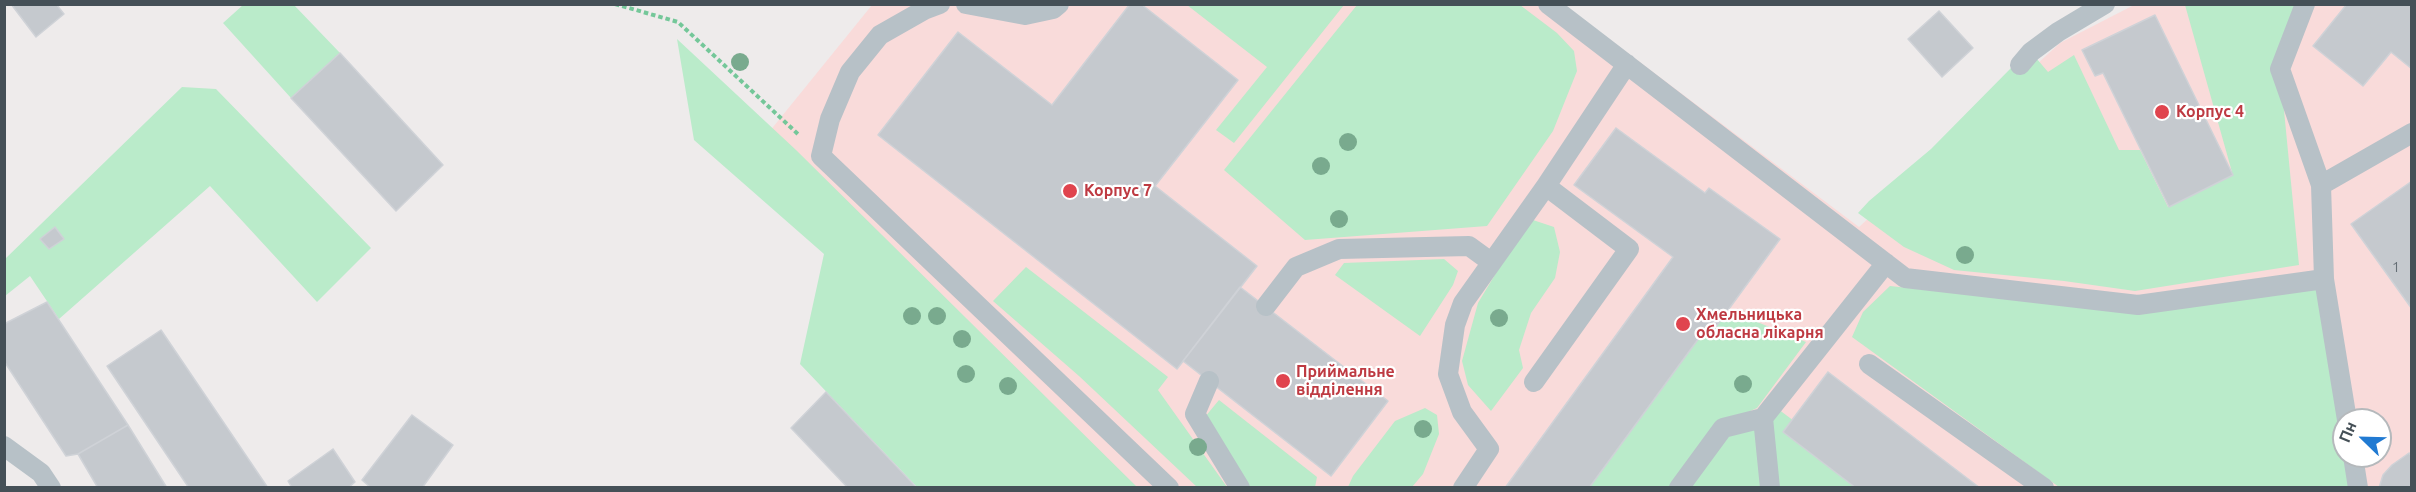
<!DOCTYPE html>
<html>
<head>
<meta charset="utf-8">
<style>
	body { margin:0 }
	#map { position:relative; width:2416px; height:492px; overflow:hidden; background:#eeebeb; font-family:Ubuntu,sans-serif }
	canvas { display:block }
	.frame { position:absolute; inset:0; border:6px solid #455057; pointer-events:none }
	.north { position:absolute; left:2332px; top:408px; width:60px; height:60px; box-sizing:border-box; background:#fff; border:2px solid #b5b9bc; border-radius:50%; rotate:293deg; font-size:16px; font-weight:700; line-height:24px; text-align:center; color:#455057 }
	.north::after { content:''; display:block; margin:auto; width:21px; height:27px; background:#217ad2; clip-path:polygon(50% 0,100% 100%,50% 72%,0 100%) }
</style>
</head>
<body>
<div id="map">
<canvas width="2416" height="492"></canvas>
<div class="frame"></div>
<div class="north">Пн</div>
</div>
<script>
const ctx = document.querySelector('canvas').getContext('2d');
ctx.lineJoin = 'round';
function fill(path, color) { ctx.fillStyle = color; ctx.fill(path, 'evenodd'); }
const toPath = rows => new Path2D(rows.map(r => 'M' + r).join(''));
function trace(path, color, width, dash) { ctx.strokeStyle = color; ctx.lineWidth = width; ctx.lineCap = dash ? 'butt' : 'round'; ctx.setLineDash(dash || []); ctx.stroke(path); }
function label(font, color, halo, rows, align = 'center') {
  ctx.font = font + ' Ubuntu,sans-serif'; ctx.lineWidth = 4.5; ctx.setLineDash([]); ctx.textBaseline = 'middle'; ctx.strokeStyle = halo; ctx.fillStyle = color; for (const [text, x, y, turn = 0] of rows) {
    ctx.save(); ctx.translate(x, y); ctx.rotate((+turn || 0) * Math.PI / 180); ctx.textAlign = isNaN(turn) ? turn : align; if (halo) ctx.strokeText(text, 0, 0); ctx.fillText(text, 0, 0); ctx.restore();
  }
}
const medical = toPath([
	[872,5,1564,5,1859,227,2060,43,2134,5,2411,5,2411,487,1122,487,765,137],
	[2344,420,2380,420,2380,456,2344,456]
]);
const green = toPath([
	[243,5,294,5,340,53,291,98,223,23],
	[1187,5,1344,5,1234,143,1216,130,1267,67],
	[1357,5,1520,5,1557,33,1574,51,1577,71,1553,131,1487,226,1305,240,1224,170],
	[2185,5,2308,5,2280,69,2299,265,2135,291,2064,281,1954,270,1904,247,1858,213,1869,201,1931,149,2012,67,2031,52,2048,72,2074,55,2119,150,2140,150,2168,207,2232,172],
	[677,39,796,150,1137,487,917,487,800,364,824,254,694,140],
	[182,87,216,89,371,248,317,302,210,186,59,319,30,276,5,296,5,259],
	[1533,220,1554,227,1560,252,1555,278,1531,313,1519,350,1523,368,1491,411,1468,385,1462,361,1478,303,1517,238],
	[1444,259,1458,271,1453,285,1420,336,1335,275,1344,263],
	[1026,267,1168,377,1158,390,1227,487,1197,487,1079,376,993,301],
	[1890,286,2140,313,2319,289,2350,487,2059,487,1852,337,1863,312],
	[1728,310,1806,342,1757,408,1715,427,1670,487,1589,488,1710,323,1715,327],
	[1219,400,1317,477,1315,487,1240,487,1200,423],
	[1774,406,1882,487,1679,488,1723,428],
	[1425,408,1437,415,1439,434,1423,474,1412,487,1348,487,1353,476,1395,421]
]);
const building = toPath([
	[11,4,56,4,64,14,36,37,11,4],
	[1130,4,1141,4,1238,80,1155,186,1257,266,1177,369,878,135,958,32,1052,105,1130,4],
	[2347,4,2412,4,2412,69,2391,52,2363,86,2313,46,2347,4],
	[1939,11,1973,48,1942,77,1908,39,1939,11],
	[2155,15,2233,175,2169,207,2103,73,2095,76,2082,50,2155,15],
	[340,53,443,165,396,211,291,98,340,53],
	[1616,128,1705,193,1709,188,1780,239,1715,328,1710,323,1589,488,1505,488,1673,257,1574,185,1616,128],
	[2412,181,2412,309,2351,224,2412,181],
	[55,227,64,239,49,249,40,239,55,227],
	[1240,287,1388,401,1331,476,1183,361,1240,287],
	[47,302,128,425,78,454,66,456,4,361,4,324,47,302],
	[161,330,268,488,189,488,107,366,161,330],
	[1828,372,1980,488,1856,488,1783,432,1828,372],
	[826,392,917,488,848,488,791,428,826,392],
	[412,415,453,445,422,488,371,488,362,480,412,415],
	[128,425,167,488,98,488,78,454,128,425],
	[333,449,355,482,348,488,292,488,288,481,333,449],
	[2409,453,2412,457,2412,488,2379,488,2383,475,2392,465,2409,453]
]);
const path = toPath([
	[615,4,678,22,799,135]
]);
const lane = toPath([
	[940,4,924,10,880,35,850,72,830,119,821,156,1169,488],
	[966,4,1025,15,1053,9,1059,4],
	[1548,4,1905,278,2138,305,2324,279],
	[2305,4,2280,69,2321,185],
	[2020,65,2031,52,2058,32,2105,4],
	[1266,306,1296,267,1339,249,1469,246,1491,262],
	[1869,364,2044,488],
	[1209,381,1195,414,1240,488],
	[1534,382,1629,249,1546,186],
	[2347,420,2324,279,2321,185,2412,133],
	[4,446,41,473,51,488],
	[2353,456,2358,488],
	[1463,488,1489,449,1462,412,1448,374,1455,325,1463,303,1546,186,1627,64],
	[1679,488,1723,428,1763,418],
	[1770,488,1763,418,1886,263]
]);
const trees = [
	[740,62],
	[1348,142],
	[1321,166],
	[1339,219],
	[1965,255],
	[912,316],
	[937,316],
	[1499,318],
	[962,339],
	[966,374],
	[1743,384],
	[1008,386],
	[1423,429],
	[1198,447]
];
const markers = [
	[2162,112,8,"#e0444e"],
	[1070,191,8,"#e0444e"],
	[1683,324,8,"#e0444e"],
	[1283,381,8,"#e0444e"]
];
const numberNames = [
	["1",2396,267]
];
const healthNames = [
	["Корпус 4",2176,112],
	["Корпус 7",1084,191],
	["Хмельницька",1696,315],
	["обласна лікарня",1696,333],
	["Приймальне",1296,372],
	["відділення",1296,390]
];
fill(medical, '#f9dbda');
fill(green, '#baebca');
fill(building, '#c5c9ce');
trace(building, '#cfd2d7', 1.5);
trace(path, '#74c799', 4, [4.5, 3]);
trace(lane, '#b7c1c7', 20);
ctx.fillStyle = '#79aa8e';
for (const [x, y] of trees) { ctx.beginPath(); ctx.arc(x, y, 9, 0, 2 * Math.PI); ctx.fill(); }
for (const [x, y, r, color] of markers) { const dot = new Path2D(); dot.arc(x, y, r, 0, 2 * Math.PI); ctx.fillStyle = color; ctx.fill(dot); trace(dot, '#fff', 2); }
label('14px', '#656e75', null, numberNames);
label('bold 16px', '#be3a42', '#fff', healthNames, 'left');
</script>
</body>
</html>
